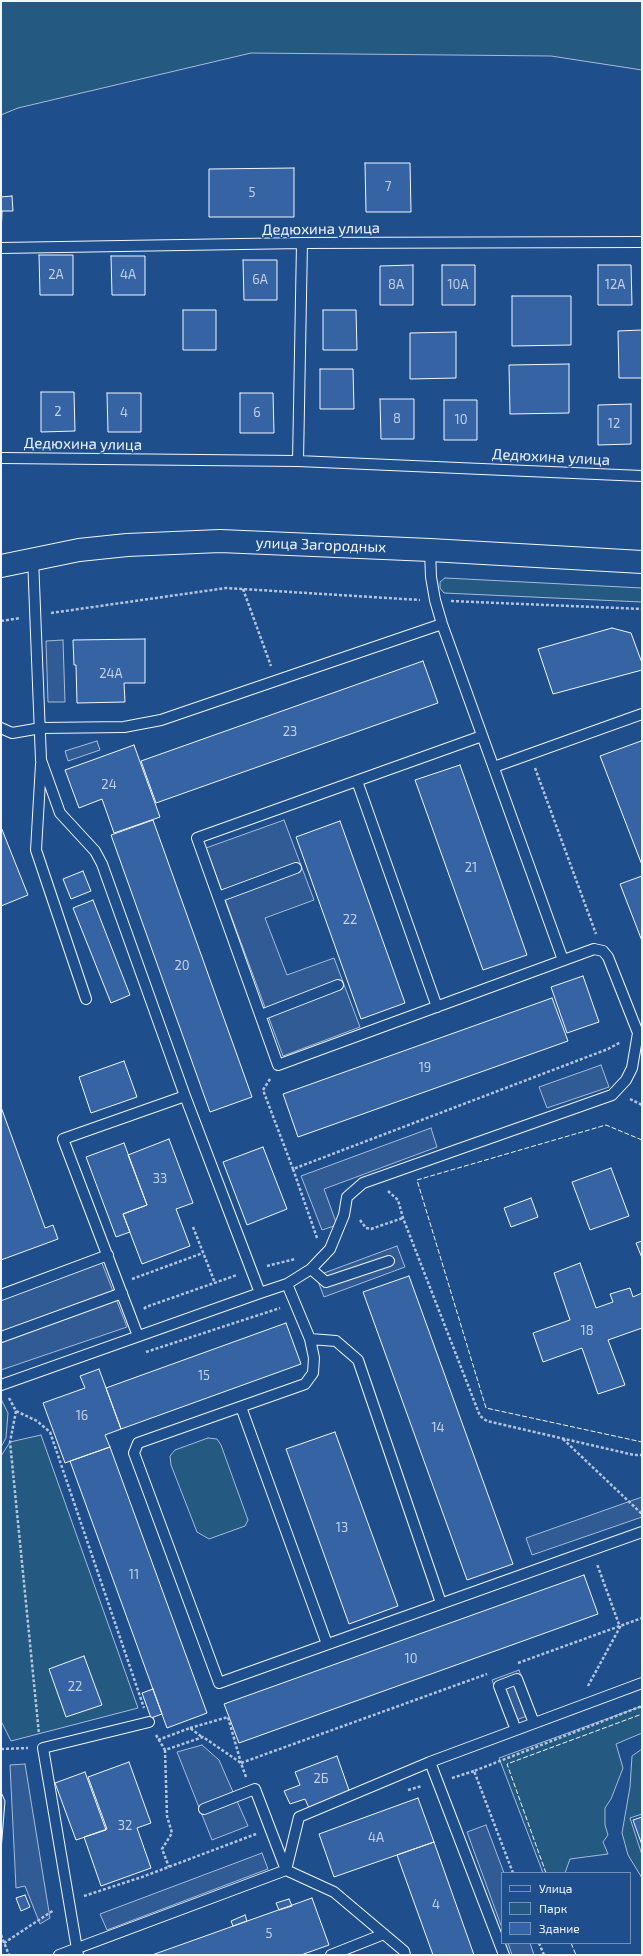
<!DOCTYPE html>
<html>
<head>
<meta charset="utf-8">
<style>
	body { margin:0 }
	#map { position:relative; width:643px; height:1956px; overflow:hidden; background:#1f4e8c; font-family:"Exo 2",sans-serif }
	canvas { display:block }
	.frame { position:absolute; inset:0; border:2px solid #f2f6ff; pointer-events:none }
	.legend { position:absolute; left:501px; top:1872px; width:130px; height:72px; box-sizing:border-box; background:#1f4e8c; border:1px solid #7391ba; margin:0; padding:5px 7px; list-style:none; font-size:12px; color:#f2f6ff }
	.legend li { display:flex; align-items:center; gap:8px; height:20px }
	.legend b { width:20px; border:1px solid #7391ba }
</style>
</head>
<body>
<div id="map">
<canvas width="643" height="1956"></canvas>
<div class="frame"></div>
<ul class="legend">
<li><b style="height:5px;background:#1f4e8c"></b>Улица</li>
<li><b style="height:11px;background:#245a82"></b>Парк</li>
<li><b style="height:11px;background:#3563a3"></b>Здание</li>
</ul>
</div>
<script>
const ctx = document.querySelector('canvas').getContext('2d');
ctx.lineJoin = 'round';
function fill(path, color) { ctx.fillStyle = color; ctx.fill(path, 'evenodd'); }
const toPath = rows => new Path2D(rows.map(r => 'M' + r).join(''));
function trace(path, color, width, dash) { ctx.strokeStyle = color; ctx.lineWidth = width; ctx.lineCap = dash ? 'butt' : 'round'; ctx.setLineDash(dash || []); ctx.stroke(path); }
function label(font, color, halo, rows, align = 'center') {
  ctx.font = font + ' "Exo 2",sans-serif'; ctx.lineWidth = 3; ctx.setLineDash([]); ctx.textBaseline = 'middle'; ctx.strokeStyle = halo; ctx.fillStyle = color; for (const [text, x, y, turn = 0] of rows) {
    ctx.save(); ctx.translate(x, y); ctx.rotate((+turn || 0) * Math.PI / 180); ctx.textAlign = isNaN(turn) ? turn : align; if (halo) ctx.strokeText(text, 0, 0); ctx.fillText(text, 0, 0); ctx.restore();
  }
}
const green = toPath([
	[1,1,642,1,642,70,551,56,251,53,18,108,1,115,1,1],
	[445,578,642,588,642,602,444,593,440,588,440,582,445,578],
	[1,1399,8,1413,6,1438,1,1447,1,1399],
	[41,1435,138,1708,11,1741,1,1721,1,1456,10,1442,41,1435],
	[208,1438,217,1439,221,1445,248,1520,245,1526,209,1539,197,1532,171,1465,170,1456,175,1450,208,1438],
	[642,1706,642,1733,616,1744,623,1768,611,1799,605,1808,605,1825,608,1835,603,1842,608,1854,570,1859,565,1873,543,1873,499,1758,642,1706],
	[642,1749,642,1814,630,1818,642,1855,642,1878,628,1855,622,1833,630,1787,632,1756,642,1749]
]);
const parking = toPath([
	[63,640,65,702,48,702,46,641,63,640],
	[97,741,100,750,68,761,65,751,97,741],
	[284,820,314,900,265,918,287,975,334,958,360,1027,283,1056,206,848,284,820],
	[601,1065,609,1087,547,1108,539,1087,601,1065],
	[431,1128,437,1147,324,1189,337,1225,322,1230,301,1176,431,1128],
	[397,1246,405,1267,324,1297,316,1276,397,1246],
	[98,1253,127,1327,1,1370,1,1289,98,1253],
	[642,1497,642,1517,532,1555,526,1538,642,1497],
	[519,1670,535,1713,508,1723,492,1680,519,1670],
	[202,1745,219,1760,248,1826,212,1840,177,1752,202,1745],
	[25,1764,50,1918,40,1924,25,1886,16,1888,10,1765,25,1764],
	[486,1825,504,1873,502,1873,502,1928,467,1832,486,1825],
	[262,1853,268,1869,107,1930,100,1914,262,1853],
	[508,1943,530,1943,534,1955,512,1955,508,1943]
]);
const building = toPath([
	[365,163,410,163,411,212,366,212,365,163],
	[294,168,294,217,209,217,209,169,294,168],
	[12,196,13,211,2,211,1,237,1,197,12,196],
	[39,255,73,255,73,295,40,295,39,255],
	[111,256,145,256,145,295,112,295,111,256],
	[243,260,277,260,277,300,244,300,243,260],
	[413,265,413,305,380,305,380,266,413,265],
	[442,265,475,265,475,305,442,305,442,265],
	[598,265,631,265,632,305,598,305,598,265],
	[512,296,571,296,571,345,512,346,512,296],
	[183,310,216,310,216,350,183,350,183,310],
	[323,310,356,310,357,350,323,350,323,310],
	[642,330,642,378,619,378,618,331,642,330],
	[456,332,456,378,410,379,410,333,456,332],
	[569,364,569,413,510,414,509,365,569,364],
	[320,369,353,369,354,409,320,409,320,369],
	[41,392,74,392,75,431,41,432,41,392],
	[107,393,141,393,141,432,108,432,107,393],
	[240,393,273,393,274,433,240,433,240,393],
	[380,399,414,399,414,439,381,439,380,399],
	[444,400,477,400,477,440,444,440,444,400],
	[631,404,631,444,598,445,598,405,631,404],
	[612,628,631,633,642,663,642,670,553,694,538,649,612,628],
	[145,639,145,683,124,683,125,702,77,703,76,665,74,665,73,640,145,639],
	[423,661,438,703,156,803,141,761,423,661],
	[641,741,642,743,642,865,600,756,641,741],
	[134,745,160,817,114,833,102,799,79,808,65,770,134,745],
	[460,765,527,955,483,970,415,780,460,765],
	[153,820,252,1097,210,1112,111,835,153,820],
	[340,821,405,1003,361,1019,296,837,340,821],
	[1,827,28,895,1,906,1,827],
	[83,871,91,891,71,899,63,879,83,871],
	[642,876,642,941,620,884,642,876],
	[93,900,130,995,111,1003,73,908,93,900],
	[583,976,599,1022,567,1033,551,987,583,976],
	[552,998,568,1041,298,1137,283,1094,552,998],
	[124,1061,137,1097,91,1113,79,1077,124,1061],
	[1,1107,45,1228,53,1225,58,1239,1,1260,1,1107],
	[169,1139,193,1203,176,1209,190,1246,142,1264,123,1214,147,1205,128,1155,169,1139],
	[124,1143,147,1205,123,1214,130,1232,116,1237,86,1157,124,1143],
	[263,1147,287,1209,247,1225,223,1162,263,1147],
	[611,1168,629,1216,590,1230,572,1182,611,1168],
	[531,1198,538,1217,511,1227,504,1208,531,1198],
	[642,1241,642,1258,636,1243,642,1241],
	[580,1263,596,1308,613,1302,610,1294,630,1288,633,1297,642,1293,642,1328,608,1340,625,1385,598,1394,582,1348,543,1362,533,1333,570,1320,554,1273,580,1263],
	[409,1276,513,1564,467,1580,363,1292,409,1276],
	[286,1323,301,1364,121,1429,106,1388,286,1323],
	[99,1369,121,1429,105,1435,110,1447,65,1463,43,1403,85,1388,80,1376,99,1369],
	[335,1432,398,1606,349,1624,286,1449,335,1432],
	[110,1447,207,1713,167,1728,70,1461,110,1447],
	[584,1575,598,1614,239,1743,224,1704,584,1575],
	[84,1656,102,1705,66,1717,49,1669,84,1656],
	[153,1689,162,1714,151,1718,142,1693,153,1689],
	[337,1756,350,1793,309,1808,305,1799,290,1804,284,1791,300,1785,295,1772,337,1756],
	[129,1762,151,1823,137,1828,151,1868,101,1886,84,1837,107,1829,88,1777,129,1762],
	[85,1772,106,1830,76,1840,55,1783,85,1772],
	[1,1792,5,1801,1,1851,1,1792],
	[418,1798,434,1842,334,1877,319,1834,418,1798],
	[642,1817,642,1845,633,1820,642,1817],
	[434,1842,474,1955,433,1955,397,1855,434,1842],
	[25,1895,30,1907,21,1911,16,1898,25,1895],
	[312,1898,329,1945,301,1955,152,1955,312,1898],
	[289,1899,292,1906,279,1910,276,1903,289,1899],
	[245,1915,247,1921,233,1926,231,1921,245,1915]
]);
const path = toPath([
	[243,589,271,666],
	[451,601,642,609],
	[51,613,226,588,420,600],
	[1,621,20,618],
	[535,768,596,934],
	[270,1079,263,1090,293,1169],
	[630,1099,642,1105],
	[388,1191,398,1200,403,1218,480,1416,487,1421,634,1455,642,1455],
	[360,1220,366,1228,371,1229,403,1218],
	[193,1227,215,1283],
	[317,1238,293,1169,608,1049,621,1042],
	[267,1266,295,1259],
	[132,1279,203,1253],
	[144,1309,146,1307,237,1275],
	[146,1352,280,1308],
	[9,1398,16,1411,37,1421,50,1432,144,1708],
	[16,1411,10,1442,39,1734],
	[563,1439,642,1514],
	[518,1663,642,1618],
	[588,1686,620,1627,597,1564],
	[190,1728,228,1717,241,1763],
	[156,1735,165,1750,203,1737,241,1763],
	[158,1740,190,1728,202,1737],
	[1,1749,28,1748],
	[165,1750,167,1816,172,1833,162,1849,169,1867],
	[246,1777,241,1763,487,1674],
	[452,1778,474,1771],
	[408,1790,422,1786],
	[513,1873,474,1771,642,1706],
	[84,1896,142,1877,256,1834],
	[1,1935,9,1955],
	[4,1943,54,1910],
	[539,1943,544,1955]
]);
const lane = toPath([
	[1,248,302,243,642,242],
	[3,458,298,461,642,476],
	[298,461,302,243],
	[430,550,431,577,435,600,442,624,563,960],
	[33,558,41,760,60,813,95,851,102,864,185,1096,260,1293,287,1284,311,1269,330,1249,344,1215,347,1197,363,1183,612,1095,626,1080,632,1068,638,1033,608,957,603,951,594,949,278,1065,197,838,482,736],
	[1,728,12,733,41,728,124,727,161,720,442,624],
	[41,764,36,850,86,999],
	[494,767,642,714],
	[357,781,437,1007],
	[218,897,296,868],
	[261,1015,338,985],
	[311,1269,326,1282,389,1261],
	[287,1284,310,1339,314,1358,313,1373,305,1384,138,1443,134,1453,219,1683,642,1532],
	[1,1295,108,1255],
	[138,1336,63,1139,185,1096],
	[1,1337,122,1293],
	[310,1339,336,1341,358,1360,441,1603],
	[1,1385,260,1293],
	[241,1407,327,1644],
	[516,1730,499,1686,517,1679,534,1723],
	[430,1762,504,1955],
	[204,1809,255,1789,286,1870],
	[286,1870,299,1817,430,1762,642,1683],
	[59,1955,286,1870,334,1892,404,1951,405,1955],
	[78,1955,43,1748,149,1722],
	[331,1955,384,1934]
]);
const secondary = toPath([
	[1,566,79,550,127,545,220,541,430,550,642,562]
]);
const fence = toPath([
	[642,1140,606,1125,417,1180,486,1408,642,1442],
	[546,1873,507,1764,642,1714],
	[571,1943,576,1955]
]);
const numberNames = [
	["7",388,187],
	["5",252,193],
	["2А",56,275],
	["4А",128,275],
	["6А",260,280],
	["8А",396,285],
	["10А",458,285],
	["12А",615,285],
	["2",58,412],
	["4",124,413],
	["6",257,413],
	["8",397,419],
	["10",461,420],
	["12",614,424],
	["24А",111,674],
	["23",290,732],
	["24",109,785],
	["21",471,868],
	["22",350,920],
	["20",182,966],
	["19",425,1068],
	["33",160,1179],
	["18",587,1331],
	["15",204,1376],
	["16",82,1416],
	["14",438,1428],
	["13",342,1528],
	["11",134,1575],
	["10",411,1659],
	["22",75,1687],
	["2Б",321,1779],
	["32",125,1826],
	["4А",376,1838],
	["4",436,1905],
	["5",269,1934]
];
const streetNames = [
	["Дедюхина улица",321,229,-1],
	["Дедюхина улица",83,444,1],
	["Дедюхина улица",551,457,3],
	["улица Загородных",321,545,2]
];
fill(green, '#245a82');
trace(green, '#a8bbd7', 1);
fill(parking, '#305b95');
trace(parking, '#a8bbd7', 1);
fill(building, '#3563a3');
trace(building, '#f2f6ff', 1);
trace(lane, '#f2f6ff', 12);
trace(secondary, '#f2f6ff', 24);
trace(path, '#b3c4dc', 2.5, [3, 2]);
trace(lane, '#1f4e8c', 10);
trace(secondary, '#1f4e8c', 22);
trace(fence, '#f2f6ff', 1, [5, 2]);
label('13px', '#c3d1e8', null, numberNames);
label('15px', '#f2f6ff', '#1f4e8c', streetNames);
</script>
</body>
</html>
